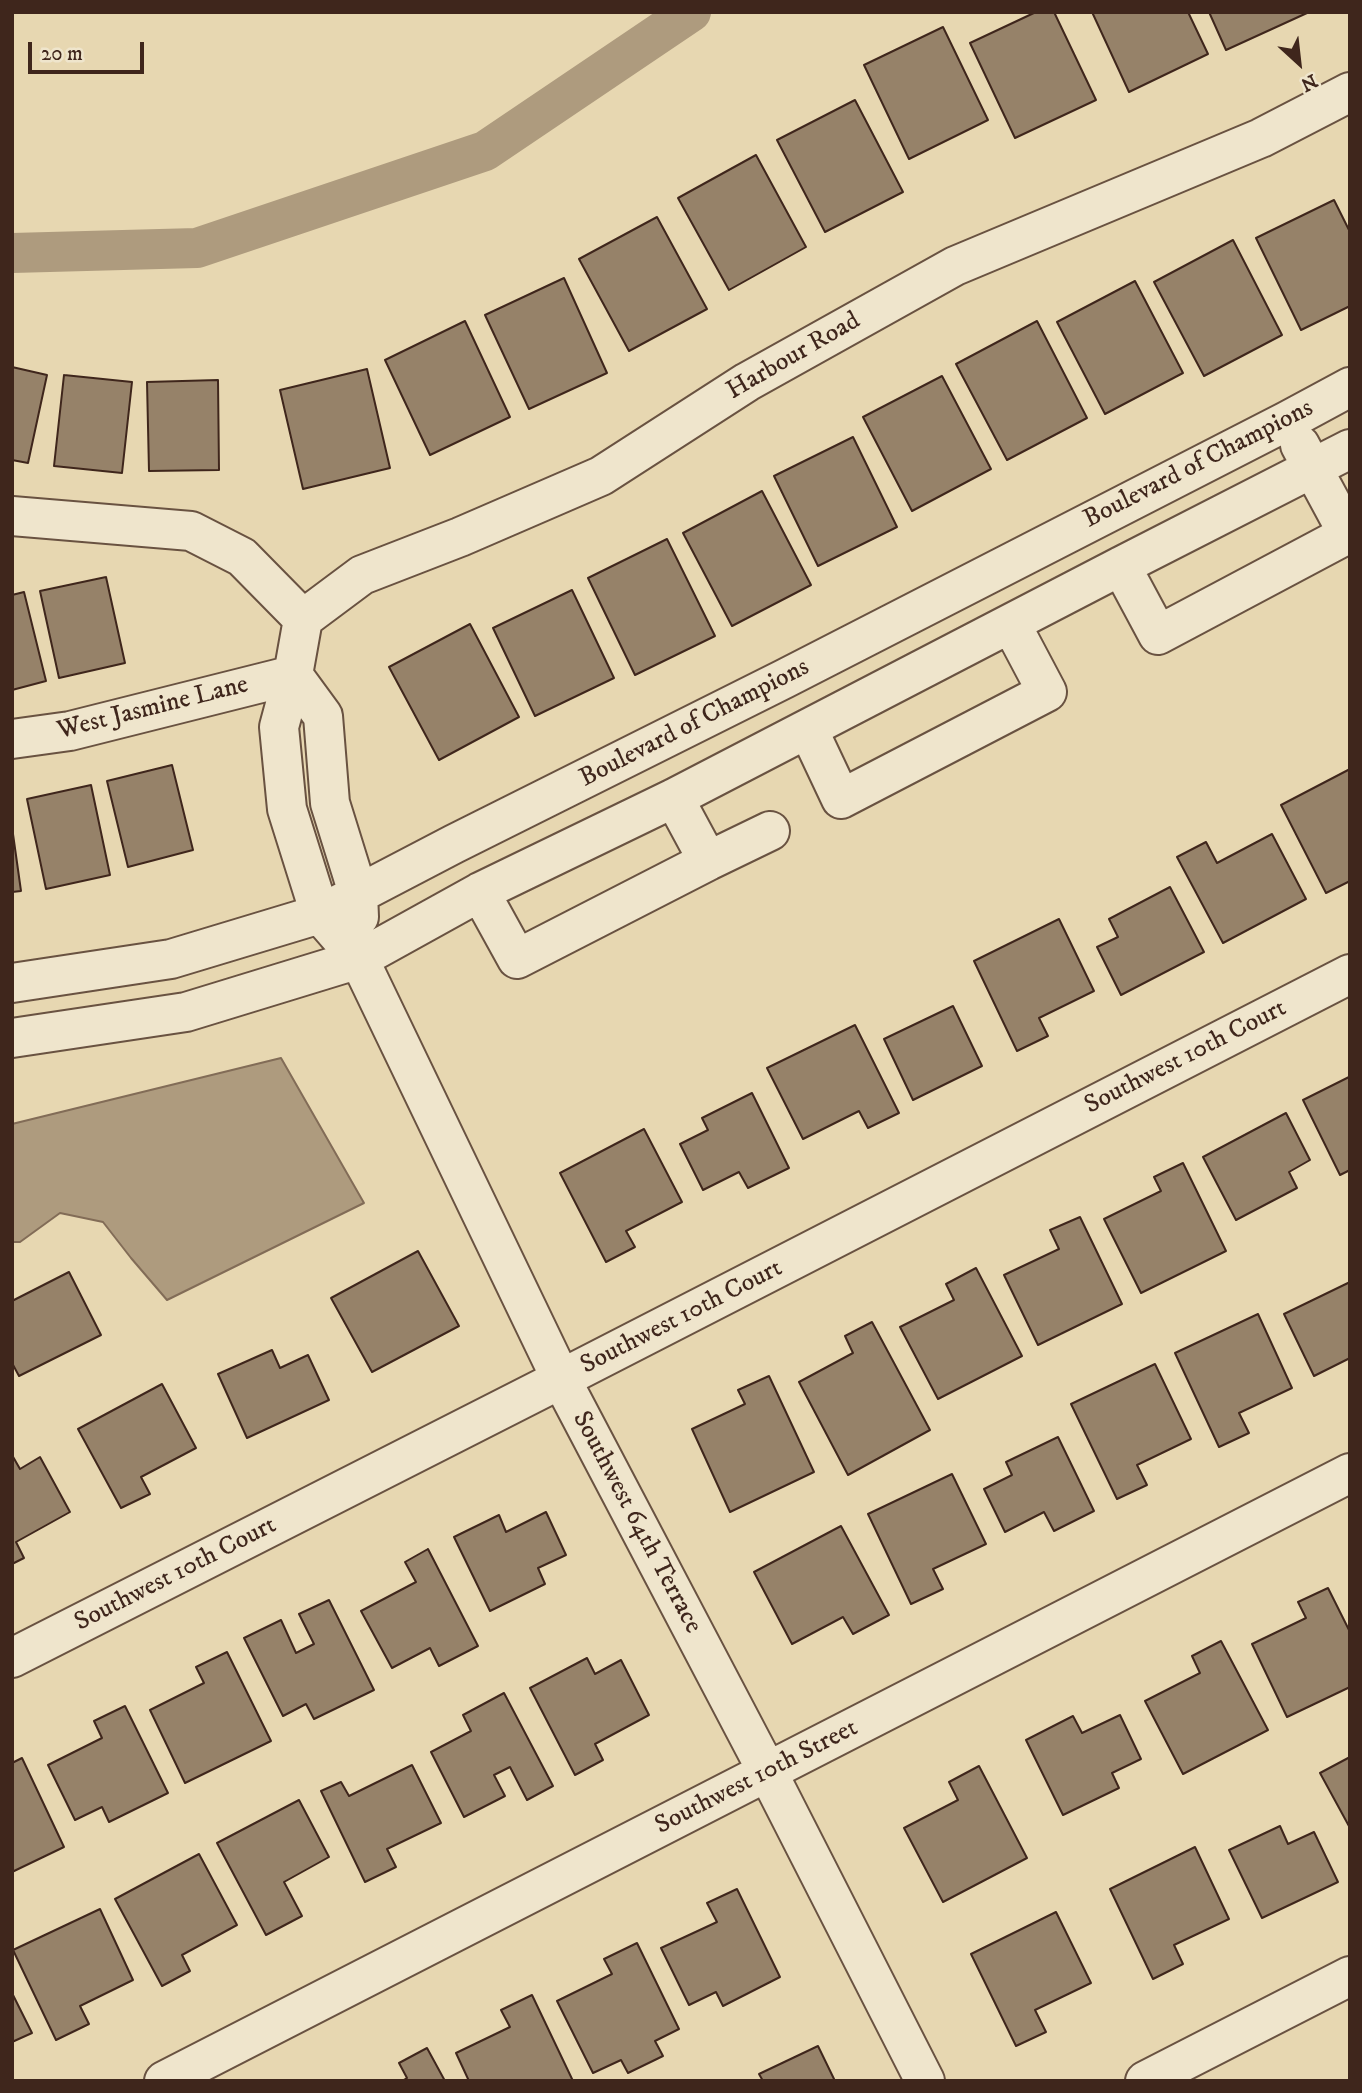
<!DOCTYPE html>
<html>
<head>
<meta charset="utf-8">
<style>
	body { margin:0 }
	#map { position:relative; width:1362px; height:2093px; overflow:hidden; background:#e7d7b1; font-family:"IM FELL DW Pica",serif }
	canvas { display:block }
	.frame { position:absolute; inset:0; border:14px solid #3f261c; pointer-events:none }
	.north { position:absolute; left:1264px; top:28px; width:70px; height:70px; -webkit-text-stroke:5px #efe5cc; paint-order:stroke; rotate:153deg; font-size:19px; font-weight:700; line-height:28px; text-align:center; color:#3f261c }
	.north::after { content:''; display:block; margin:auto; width:24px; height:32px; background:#3f261c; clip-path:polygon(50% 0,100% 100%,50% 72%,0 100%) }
	.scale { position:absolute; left:28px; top:42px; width:116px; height:32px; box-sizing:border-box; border:4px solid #3f261c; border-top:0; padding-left:9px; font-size:21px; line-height:24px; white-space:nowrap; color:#3f261c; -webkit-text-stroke:5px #efe5cc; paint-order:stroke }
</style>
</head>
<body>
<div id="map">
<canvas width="1362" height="2093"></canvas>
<div class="frame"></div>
<div class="north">N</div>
<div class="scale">20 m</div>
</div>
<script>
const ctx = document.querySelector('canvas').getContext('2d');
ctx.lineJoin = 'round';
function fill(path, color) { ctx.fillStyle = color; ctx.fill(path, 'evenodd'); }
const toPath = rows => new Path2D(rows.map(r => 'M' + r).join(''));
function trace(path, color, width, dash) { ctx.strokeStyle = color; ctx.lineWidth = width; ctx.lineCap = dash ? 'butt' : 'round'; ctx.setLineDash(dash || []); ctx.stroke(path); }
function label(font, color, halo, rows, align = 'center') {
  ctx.font = font + ' "IM FELL DW Pica",serif'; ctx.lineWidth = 7; ctx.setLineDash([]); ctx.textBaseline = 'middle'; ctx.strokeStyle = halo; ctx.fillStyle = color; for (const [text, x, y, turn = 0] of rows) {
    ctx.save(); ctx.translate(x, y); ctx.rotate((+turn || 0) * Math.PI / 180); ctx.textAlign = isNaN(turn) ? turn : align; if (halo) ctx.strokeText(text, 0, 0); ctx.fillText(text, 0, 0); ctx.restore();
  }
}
const water = toPath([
	[281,1058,364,1203,167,1300,131,1258,103,1222,60,1213,20,1242,12,1242,12,1124,281,1058]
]);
const canal = toPath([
	[12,253,197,248,485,151,691,12]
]);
const building = toPath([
	[1036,12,1054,12,1096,100,1015,138,970,43,1036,12],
	[1092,12,1188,12,1208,54,1129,92,1092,12],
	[1209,12,1307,12,1307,13,1226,50,1209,12],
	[943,27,988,120,909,159,864,65,943,27],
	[855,100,903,192,825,232,777,140,855,100],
	[756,155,806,247,729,290,678,198,756,155],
	[1334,200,1350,232,1350,306,1301,330,1256,238,1334,200],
	[657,217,707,309,629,351,579,259,657,217],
	[1233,240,1282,335,1204,376,1154,282,1233,240],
	[564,278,607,373,529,409,485,315,564,278],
	[1135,281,1183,373,1105,414,1057,322,1135,281],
	[465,321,510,417,430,455,385,360,465,321],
	[1037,321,1087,418,1007,460,956,364,1037,321],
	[12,367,47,375,28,463,12,460,12,367],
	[367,369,390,468,303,489,280,390,367,369],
	[64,375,132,382,122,473,54,466,64,375],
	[942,376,991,469,912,511,863,417,942,376],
	[218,380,219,470,149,471,147,382,218,380],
	[853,437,897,527,818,566,774,476,853,437],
	[762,491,811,585,732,626,683,533,762,491],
	[667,539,715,636,635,675,588,578,667,539],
	[106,577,125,663,59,678,40,591,106,577],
	[572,590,614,678,535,716,493,628,572,590],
	[24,592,46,681,12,690,12,595,24,592],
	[470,624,519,717,439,760,389,667,470,624],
	[172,765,193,850,128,867,107,781,172,765],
	[1350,769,1350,881,1326,893,1281,805,1350,769],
	[91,785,110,875,46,889,27,799,91,785],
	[12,827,21,891,12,892,12,827],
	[1272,834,1306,899,1223,943,1177,857,1206,842,1217,863,1272,834],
	[1170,887,1204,952,1121,995,1097,947,1118,937,1109,919,1170,887],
	[1059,919,1094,991,1039,1018,1048,1036,1017,1051,974,961,1059,919],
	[953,1006,982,1066,913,1100,884,1039,953,1006],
	[855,1025,899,1113,868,1128,859,1111,803,1139,767,1068,855,1025],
	[1349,1077,1350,1170,1340,1175,1303,1100,1349,1077],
	[752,1093,789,1168,748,1188,739,1172,703,1190,680,1144,708,1130,702,1118,752,1093],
	[1286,1113,1310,1160,1289,1172,1297,1188,1236,1220,1203,1157,1286,1113],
	[644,1129,682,1202,626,1231,635,1247,606,1262,560,1173,644,1129],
	[1183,1163,1226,1251,1141,1293,1104,1219,1161,1191,1154,1177,1183,1163],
	[1080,1217,1122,1304,1038,1345,1004,1275,1059,1249,1050,1230,1080,1217],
	[418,1251,459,1326,372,1372,331,1298,418,1251],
	[976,1268,1022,1356,938,1399,900,1327,954,1300,946,1284,976,1268],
	[69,1272,101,1335,19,1376,12,1363,12,1301,69,1272],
	[1350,1282,1350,1358,1314,1376,1284,1314,1350,1282],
	[1258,1314,1292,1388,1239,1413,1249,1433,1219,1447,1175,1353,1258,1314],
	[872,1322,930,1430,848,1475,799,1382,853,1353,845,1336,872,1322],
	[272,1350,280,1368,308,1355,329,1400,247,1438,218,1374,272,1350],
	[1155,1364,1191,1439,1137,1465,1147,1485,1117,1499,1071,1404,1155,1364],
	[769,1376,814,1472,730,1512,692,1429,745,1404,738,1390,769,1376],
	[162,1384,196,1448,141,1477,150,1494,121,1508,78,1429,162,1384],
	[1058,1437,1094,1511,1054,1531,1044,1512,1005,1532,984,1489,1012,1475,1006,1462,1058,1437],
	[12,1455,20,1469,40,1457,70,1512,16,1542,24,1558,12,1564,12,1455],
	[952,1474,986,1544,933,1569,943,1589,911,1604,868,1514,952,1474],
	[546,1512,566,1555,538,1568,545,1584,490,1611,454,1537,499,1515,506,1532,546,1512],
	[841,1526,889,1615,853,1634,843,1617,792,1644,754,1572,841,1526],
	[428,1549,478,1646,439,1666,430,1648,392,1668,361,1611,416,1582,405,1562,428,1549],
	[1328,1588,1350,1632,1350,1687,1287,1717,1252,1644,1306,1618,1298,1602,1328,1588],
	[329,1600,374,1690,314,1719,306,1704,283,1716,244,1638,281,1620,296,1653,314,1644,299,1614,329,1600],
	[1221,1641,1268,1730,1183,1774,1145,1701,1200,1673,1192,1656,1221,1641],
	[227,1652,271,1741,185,1783,150,1710,204,1683,196,1667,227,1652],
	[587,1658,595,1674,621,1660,649,1715,595,1744,603,1760,575,1775,530,1688,587,1658],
	[504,1693,553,1786,527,1800,510,1767,494,1775,505,1796,464,1817,431,1752,471,1731,463,1715,504,1693],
	[125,1706,168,1793,109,1822,102,1807,75,1820,48,1765,102,1738,94,1721,125,1706],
	[1120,1715,1141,1759,1112,1773,1119,1788,1063,1815,1026,1740,1073,1716,1082,1733,1120,1715],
	[1350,1757,1350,1828,1320,1773,1350,1757],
	[22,1758,64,1847,12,1872,12,1763,22,1758],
	[412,1765,441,1823,387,1849,396,1867,365,1882,321,1791,341,1782,349,1796,412,1765],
	[979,1766,1027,1858,943,1902,904,1828,958,1800,949,1782,979,1766],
	[299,1800,329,1857,284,1882,302,1916,266,1935,217,1843,299,1800],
	[1280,1826,1288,1844,1314,1832,1338,1882,1262,1918,1229,1850,1280,1826],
	[1195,1847,1229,1919,1174,1945,1183,1964,1153,1979,1110,1889,1195,1847],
	[199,1854,237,1925,182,1955,190,1971,162,1986,115,1899,199,1854],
	[737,1889,780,1977,723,2006,716,1992,689,2005,661,1948,717,1922,707,1903,737,1889],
	[100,1909,133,1980,80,2006,89,2024,56,2040,13,1950,100,1909],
	[1056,1912,1091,1983,1035,2010,1046,2032,1016,2046,971,1954,1056,1912],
	[637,1943,679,2029,655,2041,663,2056,628,2073,621,2060,593,2073,557,2001,612,1974,604,1959,637,1943],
	[12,1993,32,2033,12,2042,12,1993],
	[532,1995,573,2081,469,2081,456,2053,510,2027,501,2010,532,1995],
	[818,2046,835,2081,763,2081,759,2074,818,2046],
	[427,2048,445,2081,402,2081,407,2078,399,2063,427,2048]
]);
const minor = toPath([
	[12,516,191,531,242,557,303,619],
	[1121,566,1158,635,1348,534,1300,445],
	[293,675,323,716,330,803,358,893,359,917],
	[808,729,841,799,1047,692,1011,624],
	[12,739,70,731,293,675],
	[708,861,770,831],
	[480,892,517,959,708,861,674,798],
	[12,983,171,959,320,914,454,844,784,679,1287,421,1350,387],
	[12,1038,186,1012,359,959,480,892,674,798,1121,566,1350,449],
	[12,1658,561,1379,1350,974],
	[164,2081,1350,1473],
	[925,2081,768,1773,561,1379,359,959,320,914,287,809,279,727,293,675,303,619,362,575,460,537,601,476,747,382,955,266,1261,138,1350,92],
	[1145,2081,1350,1976]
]);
const streetNames = [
	["Harbour Road",794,357,-30],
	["Boulevard of Champions",1199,465,-27],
	["West Jasmine Lane",153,709,-14],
	["Boulevard of Champions",695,724,-27],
	["Southwest 10th Court",1186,1058,-27],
	["Southwest 10th Court",682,1318,-27],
	["Southwest 64th Terrace",636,1523,62],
	["Southwest 10th Court",176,1575,-27],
	["Southwest 10th Street",757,1778,-27]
];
fill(water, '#ae9b7e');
trace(water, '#826c57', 2);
trace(canal, '#ae9b7e', 40);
fill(building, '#968269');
trace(building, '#3f261c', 2);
trace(minor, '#695241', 42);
trace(minor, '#efe5cc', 38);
label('26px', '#3f261c', '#efe5cc', streetNames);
</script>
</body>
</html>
